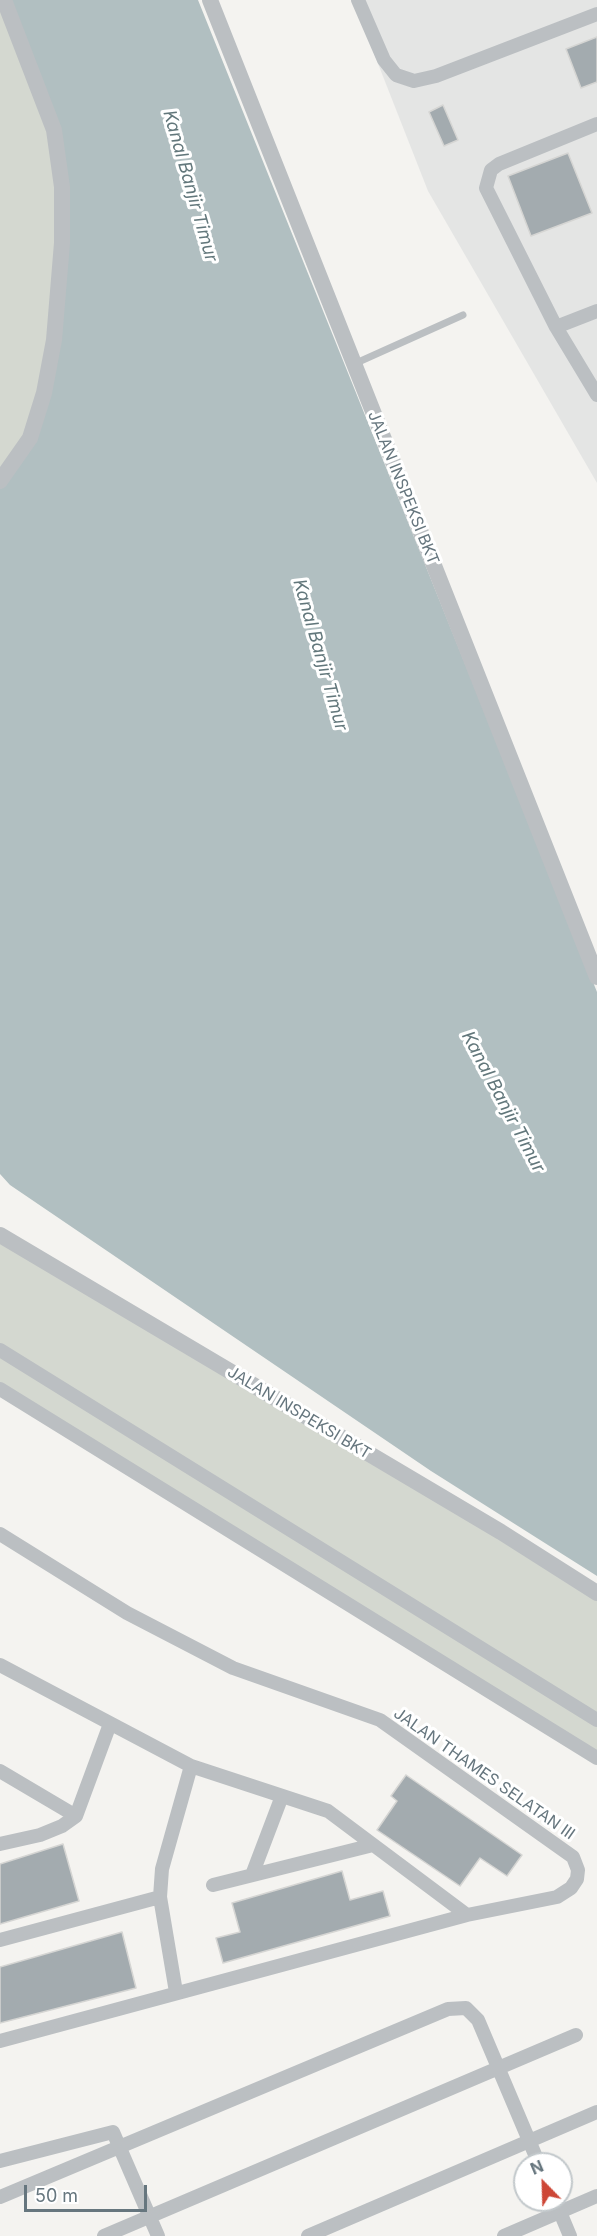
<!DOCTYPE html>
<html>
<head>
<meta charset="utf-8">
<style>
	body { margin:0 }
	#map { position:relative; width:597px; height:2236px; overflow:hidden; background:#f4f3f0; font-family:Inter,sans-serif }
	canvas { display:block }
	.north { position:absolute; left:513px; top:2152px; width:60px; height:60px; box-sizing:border-box; background:#fff; border:2px solid #c2c8cb; border-radius:50%; rotate:337deg; font-size:16px; font-weight:700; line-height:24px; text-align:center; color:#66767e }
	.north::after { content:''; display:block; margin:auto; width:21px; height:27px; background:#cd4737; clip-path:polygon(50% 0,100% 100%,50% 72%,0 100%) }
	.scale { position:absolute; left:24px; top:2185px; width:123px; height:27px; box-sizing:border-box; border:3px solid #66767e; border-top:0; padding-left:8px; font-size:18px; line-height:21px; white-space:nowrap; color:#66767e; -webkit-text-stroke:4px #fff; paint-order:stroke }
</style>
</head>
<body>
<div id="map">
<canvas width="597" height="2236"></canvas>
<div class="north">N</div>
<div class="scale">50 m</div>
</div>
<script>
const ctx = document.querySelector('canvas').getContext('2d');
ctx.lineJoin = 'round';
function fill(path, color) { ctx.fillStyle = color; ctx.fill(path, 'evenodd'); }
const toPath = rows => new Path2D(rows.map(r => 'M' + r).join(''));
function trace(path, color, width, dash) { ctx.strokeStyle = color; ctx.lineWidth = width; ctx.lineCap = dash ? 'butt' : 'round'; ctx.setLineDash(dash || []); ctx.stroke(path); }
function label(font, color, halo, rows, align = 'center') {
  ctx.font = font + ' Inter,sans-serif'; ctx.lineWidth = 6; ctx.setLineDash([]); ctx.textBaseline = 'middle'; ctx.strokeStyle = halo; ctx.fillStyle = color; for (const [text, x, y, turn = 0] of rows) {
    ctx.save(); ctx.translate(x, y); ctx.rotate((+turn || 0) * Math.PI / 180); ctx.textAlign = isNaN(turn) ? turn : align; if (halo) ctx.strokeText(text, 0, 0); ctx.fillText(text, 0, 0); ctx.restore();
  }
}
const built = toPath([
	[353,0,597,0,597,483,428,191]
]);
const green = toPath([
	[0,0,39,87,62,187,44,393,0,481],
	[0,1235,597,1596,597,1758,0,1389]
]);
const water = toPath([
	[4,0,198,0,597,992,597,1576,431,1471,10,1185,0,1174,0,481,30,438,54,340,54,130]
]);
const building = toPath([
	[597,37,597,82,581,88,566,49,597,37],
	[443,105,458,140,444,146,429,112,443,105],
	[568,153,592,213,531,236,508,176,568,153],
	[406,1775,522,1855,507,1876,480,1858,460,1886,377,1830,397,1801,391,1796,406,1775],
	[63,1844,79,1901,0,1924,0,1864,63,1844],
	[342,1871,350,1900,383,1891,390,1916,223,1963,216,1938,240,1932,232,1903,342,1871],
	[122,1932,136,1988,0,2023,0,1967,122,1932]
]);
const service = toPath([
	[354,364,463,315]
]);
const minor = toPath([
	[358,0,384,60,396,75,414,81,436,76,597,14],
	[597,124,499,164,491,170,486,188,556,327,597,395],
	[556,327,597,311],
	[0,1350,597,1720],
	[0,1389,597,1758],
	[0,1534,127,1613,233,1668,380,1720,573,1857,578,1870,577,1879,571,1888,557,1897,467,1915,0,2041],
	[0,1665,191,1766,328,1811,467,1915],
	[0,1771,76,1816],
	[0,1844,40,1835,62,1826,76,1816,110,1724],
	[252,1875,282,1796],
	[213,1885,373,1845],
	[0,1940,160,1897],
	[176,1992,160,1897,162,1869,191,1766],
	[0,2161,113,2132,158,2236],
	[0,2197,448,2009,466,2008,478,2020,539,2164],
	[555,2200,570,2236],
	[104,2236,576,2035],
	[308,2236,597,2112],
	[504,2236,597,2196]
]);
const tertiary = toPath([
	[210,0,597,977],
	[0,481,30,438,44,393,54,340,62,243,62,187,54,130,4,0],
	[0,1235,501,1532,597,1593]
]);
const streetNames = [
	["JALAN INSPEKSI BKT",403,488,68],
	["JALAN INSPEKSI BKT",299,1413,31],
	["JALAN THAMES SELATAN III",484,1774,35]
];
const waterNames = [
	["Kanal Banjir Timur",190,186,74],
	["Kanal Banjir Timur",320,655,74],
	["Kanal Banjir Timur",503,1102,62]
];
fill(built, '#e4e5e4');
fill(green, '#d4d8d0');
fill(water, '#b1bfc1');
fill(building, '#a3abaf');
trace(building, '#d5d5d3', 1.5);
trace(service, '#bbbfc2', 7);
trace(minor, '#bbbfc2', 14);
trace(tertiary, '#bbbfc2', 16);
label('16px', '#66767e', '#fff', streetNames);
label('italic 18px', '#62777b', '#fff', waterNames);
</script>
</body>
</html>
